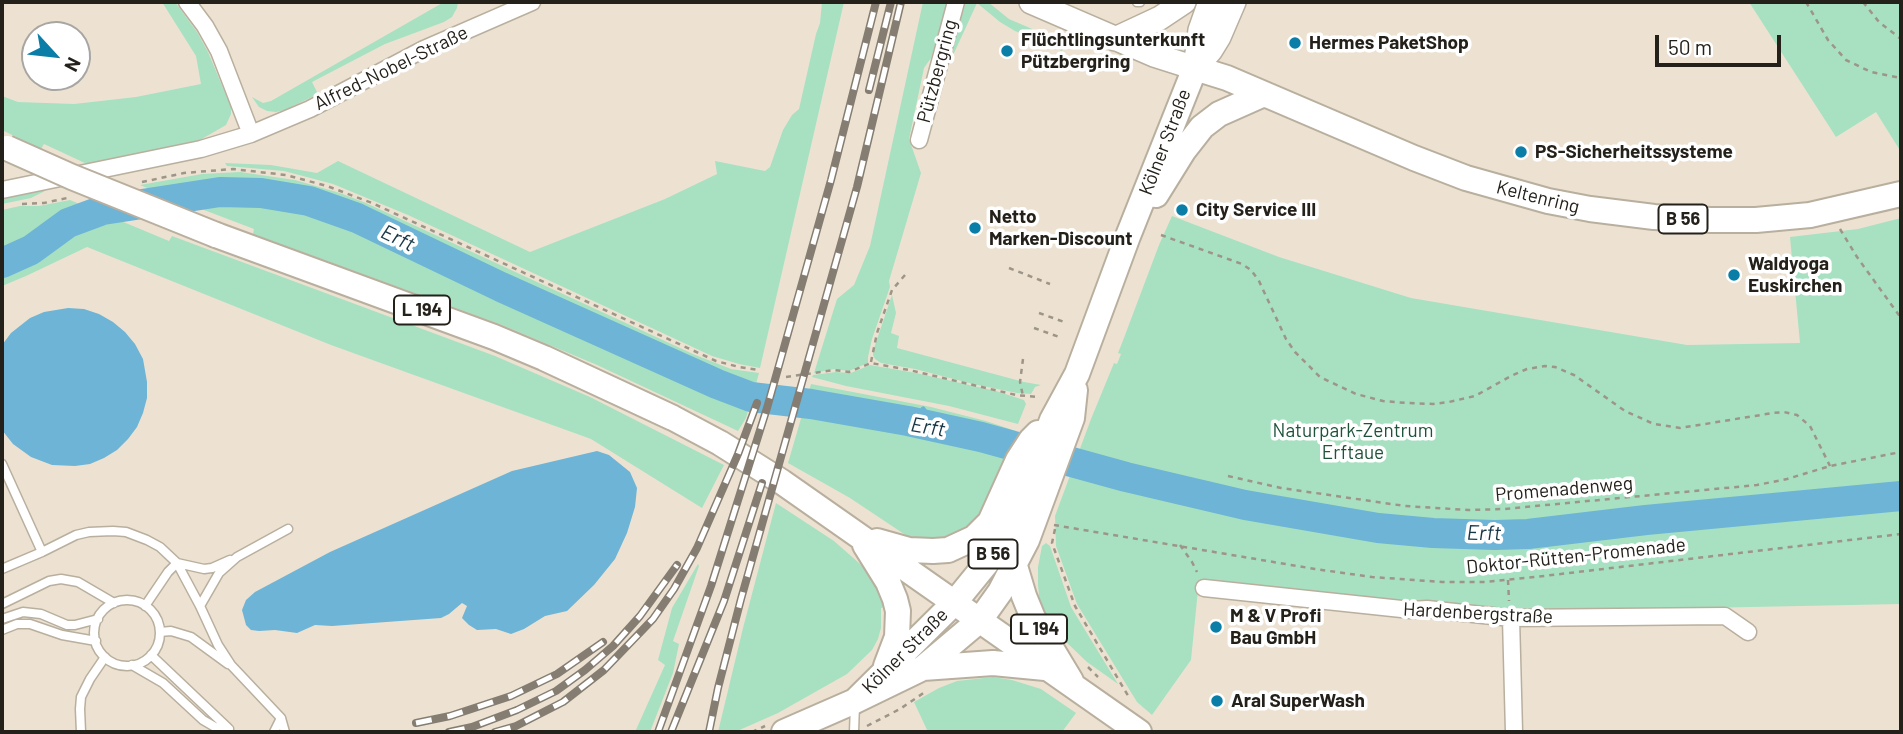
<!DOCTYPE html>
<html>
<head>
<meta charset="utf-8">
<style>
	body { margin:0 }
	#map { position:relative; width:1903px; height:734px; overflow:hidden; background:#ede2d1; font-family:Barlow,sans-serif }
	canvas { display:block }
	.frame { position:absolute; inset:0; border:4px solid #24201a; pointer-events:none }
	.north { position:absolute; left:21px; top:21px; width:70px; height:70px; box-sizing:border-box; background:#fff; border:2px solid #a7a6a3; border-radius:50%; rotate:117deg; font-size:19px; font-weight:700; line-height:28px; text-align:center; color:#24201a }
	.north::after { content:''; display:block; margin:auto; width:24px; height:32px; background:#0a7ea6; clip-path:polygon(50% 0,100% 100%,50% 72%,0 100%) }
	.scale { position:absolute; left:1655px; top:35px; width:126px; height:32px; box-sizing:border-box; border:4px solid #24201a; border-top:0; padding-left:9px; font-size:21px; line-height:24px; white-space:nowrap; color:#24201a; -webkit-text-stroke:5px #fff; paint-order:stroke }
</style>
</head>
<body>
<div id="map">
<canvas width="1903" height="734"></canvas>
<div class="frame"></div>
<div class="north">N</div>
<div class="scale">50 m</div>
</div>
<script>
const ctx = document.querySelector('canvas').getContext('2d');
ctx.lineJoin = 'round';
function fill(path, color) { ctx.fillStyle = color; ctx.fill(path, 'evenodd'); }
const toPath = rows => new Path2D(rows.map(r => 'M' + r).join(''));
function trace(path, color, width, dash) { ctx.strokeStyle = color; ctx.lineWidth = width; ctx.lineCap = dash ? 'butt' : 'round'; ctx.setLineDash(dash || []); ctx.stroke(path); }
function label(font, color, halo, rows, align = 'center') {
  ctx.font = font + ' Barlow,sans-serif'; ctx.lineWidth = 7; ctx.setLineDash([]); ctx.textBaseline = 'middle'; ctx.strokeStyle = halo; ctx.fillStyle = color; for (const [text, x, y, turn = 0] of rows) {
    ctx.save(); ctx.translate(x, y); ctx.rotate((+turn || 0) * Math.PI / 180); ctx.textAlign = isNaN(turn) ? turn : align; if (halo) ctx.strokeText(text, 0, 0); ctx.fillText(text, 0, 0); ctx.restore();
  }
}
const green = toPath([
	[162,2,175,2,197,32,208,52,231,107,231,114,226,125,200,140,87,164,44,144,41,149,2,130,2,96,18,102,74,104,136,97,201,84,196,56],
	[444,2,458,2,457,8,452,17,444,22,385,44,312,82,318,94,285,110,276,112,267,111,259,107,252,97,263,103,271,101],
	[822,2,844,2,760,368,739,364,712,356,408,215,333,184,284,171,227,166,225,163,271,165,317,173,338,161,530,252,665,199,717,174,715,161,765,171,770,167,783,130,792,115,799,109,816,34,820,23],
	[923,2,948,2,931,58,924,68,909,139,921,173,889,281,890,287,872,339,868,357,868,363,849,371,834,369,814,373,837,299,854,285,870,246],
	[966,2,988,2,1009,19,1065,43,1062,51,1015,31,1000,22,977,3,949,64,946,63],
	[1749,2,1901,2,1901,152,1876,112,1836,137],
	[240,172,295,180,340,193,366,203,693,354,731,369,759,373,754,391,695,367,654,347,500,279,403,231,343,205,317,196,299,191,241,184,223,184,169,197,140,185,202,174],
	[45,189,45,191,31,198,2,204,2,197],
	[233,195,297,202,334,213,372,229,467,276,632,350,724,394,750,403,746,418,738,431,597,365,502,325,253,234,254,229,183,202],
	[70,200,89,208,66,217,26,246,2,258,2,210,20,206,39,206],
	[109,216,169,241,172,236,495,356,590,397,724,465,702,508,591,439,331,345,87,247,26,276,2,286,2,269,35,254,74,228,93,220],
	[1172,216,1279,257,1411,298,1687,345,1800,343,1790,237,1858,229,1901,218,1901,604,1500,612,1199,580,1191,660,1152,715,1137,702,1077,604,1056,546,1055,516,1091,419,1114,363,1117,364,1121,354,1118,353,1122,343,1159,245],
	[892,295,896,313,891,333,899,336,897,348,1024,382,1041,385,1035,387,1031,394,1017,393,973,384,915,369,881,363,875,359,873,355,874,348],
	[870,365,916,373,996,391,1024,400,1026,404,1018,424,949,406,846,386,812,377,813,375,836,372,851,373],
	[811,384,931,407,986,421,1016,431,994,488,983,510,974,521,964,529,940,538,939,544,910,538,850,498,788,463],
	[776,503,834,541,859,563,878,581,890,606,881,608,881,628,878,639,872,650,847,674,778,713,735,732,718,732,743,628],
	[1046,543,1050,546,1071,607,1118,684,1087,662,1063,639,1051,626,1040,605,1038,585,1038,567,1042,546],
	[698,564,699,566,673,641,679,644,673,673,650,732,635,732,665,665,658,660,672,608],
	[993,677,1012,680,1041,689,1076,713,1062,732,928,732,914,702,939,688,957,681]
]);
const water = toPath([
	[68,308,84,309,99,314,113,322,125,332,135,344,143,359,147,382,147,398,143,413,137,427,128,439,117,450,104,458,90,464,75,466,52,465,31,457,13,444,2,430,2,345,11,333,30,318,44,312],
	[597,451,609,455,630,472,637,488,635,507,627,533,615,559,594,585,567,611,545,616,524,629,511,634,496,629,477,630,469,625,462,618,467,606,462,603,449,614,441,618,332,626,315,625,297,633,275,630,259,631,251,630,246,625,242,610,246,600,255,592,330,552,512,471]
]);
const stream = toPath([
	[923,409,935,427]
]);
const river = toPath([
	[2,263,31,250,68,223,103,210,220,192,261,193,309,201,357,218,501,287,717,384,751,397,811,404,908,421,981,437,1126,477,1245,505,1378,528,1433,533,1495,535,1528,534,1646,520,1901,496]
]);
const path = toPath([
	[1806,2,1828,40,1846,60,1871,72,1901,78],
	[1863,2,1879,22,1901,39],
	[142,182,184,173,233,169,286,175,327,186,372,203,716,361,739,367,758,370],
	[22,204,44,203,67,198],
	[1840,229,1857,257,1901,318],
	[1161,235,1242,264,1251,270,1259,281,1286,339,1295,352,1320,377,1356,394,1383,401,1407,403,1433,404,1449,402,1475,396,1511,376,1527,369,1545,366,1555,367,1574,375,1625,411,1654,424,1680,428,1773,413,1784,412,1797,415,1810,426,1830,466],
	[1009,268,1050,284],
	[1039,313,1067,323],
	[1034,328,1062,338],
	[1023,359,1020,382,1023,396],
	[871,362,877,333,892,290,905,275],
	[786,377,834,370,849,372,871,363,909,370,1016,395,1037,397],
	[1228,476,1281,488,1405,506,1468,510,1504,509,1757,485,1787,479,1830,466,1901,452],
	[1054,525,1315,569,1372,577,1442,582,1485,582,1535,577,1901,534],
	[1055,529,1052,543,1075,606,1130,699],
	[1180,545,1192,562,1197,572],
	[1508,580,1509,601],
	[1088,667,1098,677],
	[867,726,900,709,925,692],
	[752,732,765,726]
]);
const lane = toPath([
	[1137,2,1140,2],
	[2,464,42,552],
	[2,569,42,552,76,535,89,532,113,531,126,532,147,540,160,547,177,563,200,606,218,645,231,665,281,718,285,732],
	'94 633a33 33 0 1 1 66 0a33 33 0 1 1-66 0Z',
	[2,604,49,581,61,579,78,582,114,603],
	[145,606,168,572,177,563,204,569,212,568,230,560],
	[200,606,219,573,237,557,288,529],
	[2,619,23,612,41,614,67,625,75,625,98,619],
	[2,630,17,624,30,624,62,635,96,641],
	[160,632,171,631,191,637,228,664],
	[151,655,228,728],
	[132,665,163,683,203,720,215,727,229,729],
	[81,732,80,709,81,697,90,679,105,657],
	[274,732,281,718],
	[854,732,855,704]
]);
const street = toPath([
	[187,2,205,26,219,51,251,134],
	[919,140,956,2],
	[2,190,201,149,251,134,310,109,424,49,532,2],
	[1204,588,1411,610,1427,609,1511,618,1725,616,1748,632],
	[1511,618,1514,732]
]);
const secondary = toPath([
	[1031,2,1154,55,1195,68],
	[1115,39,1160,18,1184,2],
	[1195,68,1211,50,1219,37,1234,2],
	[1195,68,1200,30,1210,2]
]);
const primary = toPath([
	[1156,195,1184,150,1202,127,1219,114,1264,94],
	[216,235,494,337,544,358,673,418,720,443,782,482,1139,732],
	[877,541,909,550,933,551,948,550,974,538,990,522,1018,460,1031,440,1038,433],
	[865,545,888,582,895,599,898,611,897,637,886,666],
	[1015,566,1024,596,1033,618,1071,681],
	[923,668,993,663,1045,668],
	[855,701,955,602,986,564,1008,530,1022,501,1052,420,1077,374,1128,236,1195,68,1227,78,1414,158,1466,178,1548,201,1590,209,1654,217,1711,220,1756,220,1810,215,1901,194],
	[784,732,855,701,923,668,980,620,1000,592,1027,540,1072,418,1075,390]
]);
const rail = toPath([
	[869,90,891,2],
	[416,723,450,716,511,696,557,674,603,642],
	[449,732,472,727,517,710,556,691,585,670,613,646,640,616,677,565],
	[495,732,516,726,563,702,604,670,653,619,674,589,697,548,738,454,757,403],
	[658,732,711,586,767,408,831,180,876,2],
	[671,732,724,601,762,483],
	[709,732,718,688,741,599,857,187,901,2]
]);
const primaryBridge = toPath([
	[7,148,72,177,216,235]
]);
const markers = [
	[1295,43,7,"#0a7ea6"],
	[1007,51,7,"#0a7ea6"],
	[1521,152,7,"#0a7ea6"],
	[1182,210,7,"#0a7ea6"],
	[975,228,7,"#0a7ea6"],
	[1734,275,7,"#0a7ea6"],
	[1216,627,7,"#0a7ea6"],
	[1217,701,7,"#0a7ea6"]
];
const shields = [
	[1683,219,49],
	[422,310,56],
	[993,554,49],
	[1039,629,56]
];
const shieldNames = [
	["B 56",1683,219],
	["L 194",422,310],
	["B 56",993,554],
	["L 194",1039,629]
];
const poiNames = [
	["Flüchtlingsunterkunft",1021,40],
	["Pützbergring",1021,62],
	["Hermes PaketShop",1309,43],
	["PS-Sicherheitssysteme",1535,152],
	["City Service III",1196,210],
	["Netto",989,217],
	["Marken-Discount",989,239],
	["Waldyoga",1748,264],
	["Euskirchen",1748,286],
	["M & V Profi",1230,616],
	["Bau GmbH",1230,638],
	["Aral SuperWash",1231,701]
];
const streetNames = [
	["Alfred-Nobel-Straße",391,68,-26],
	["Pützbergring",937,71,-75],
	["Kölner Straße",1165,142,-69],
	["Keltenring",1538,197,14],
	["Promenadenweg",1564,489,-5],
	["Doktor-Rütten-Promenade",1576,556,-6],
	["Hardenbergstraße",1478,613,3],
	["Kölner Straße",905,651,-45]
];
const parkNames = [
	["Naturpark-Zentrum",1353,431],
	["Erftaue",1353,453]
];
const waterNames = [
	["Erft",398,238,26],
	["Erft",928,427,10],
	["Erft",1484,533,1]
];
fill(green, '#a7e1c1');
fill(water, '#6db4d6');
trace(stream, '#6db4d6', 5);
trace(river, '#6db4d6', 30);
trace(lane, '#b9af9e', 11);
trace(street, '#b9af9e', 19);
trace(secondary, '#b9af9e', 26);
trace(primary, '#b9af9e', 28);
trace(path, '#9d9588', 2.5, [5, 5]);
trace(lane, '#fff', 8);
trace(street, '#fff', 16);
trace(secondary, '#fff', 23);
trace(primary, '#fff', 24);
trace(rail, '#857d72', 8);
trace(rail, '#fff', 5, [16]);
trace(primaryBridge, '#b9af9e', 28, []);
trace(primaryBridge, '#fff', 24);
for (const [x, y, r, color] of markers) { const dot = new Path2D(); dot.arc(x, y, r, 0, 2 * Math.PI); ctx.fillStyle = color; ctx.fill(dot); trace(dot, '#fff', 2.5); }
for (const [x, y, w] of shields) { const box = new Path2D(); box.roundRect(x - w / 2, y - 14.5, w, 29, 5); ctx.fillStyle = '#fff'; ctx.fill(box); trace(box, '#24201a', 2); }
label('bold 18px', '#24201a', null, shieldNames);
label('bold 19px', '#24201a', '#fff', poiNames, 'left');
label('19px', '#24201a', '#fff', streetNames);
label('19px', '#1e533a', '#fff', parkNames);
label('italic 21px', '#183848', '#fff', waterNames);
</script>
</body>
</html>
